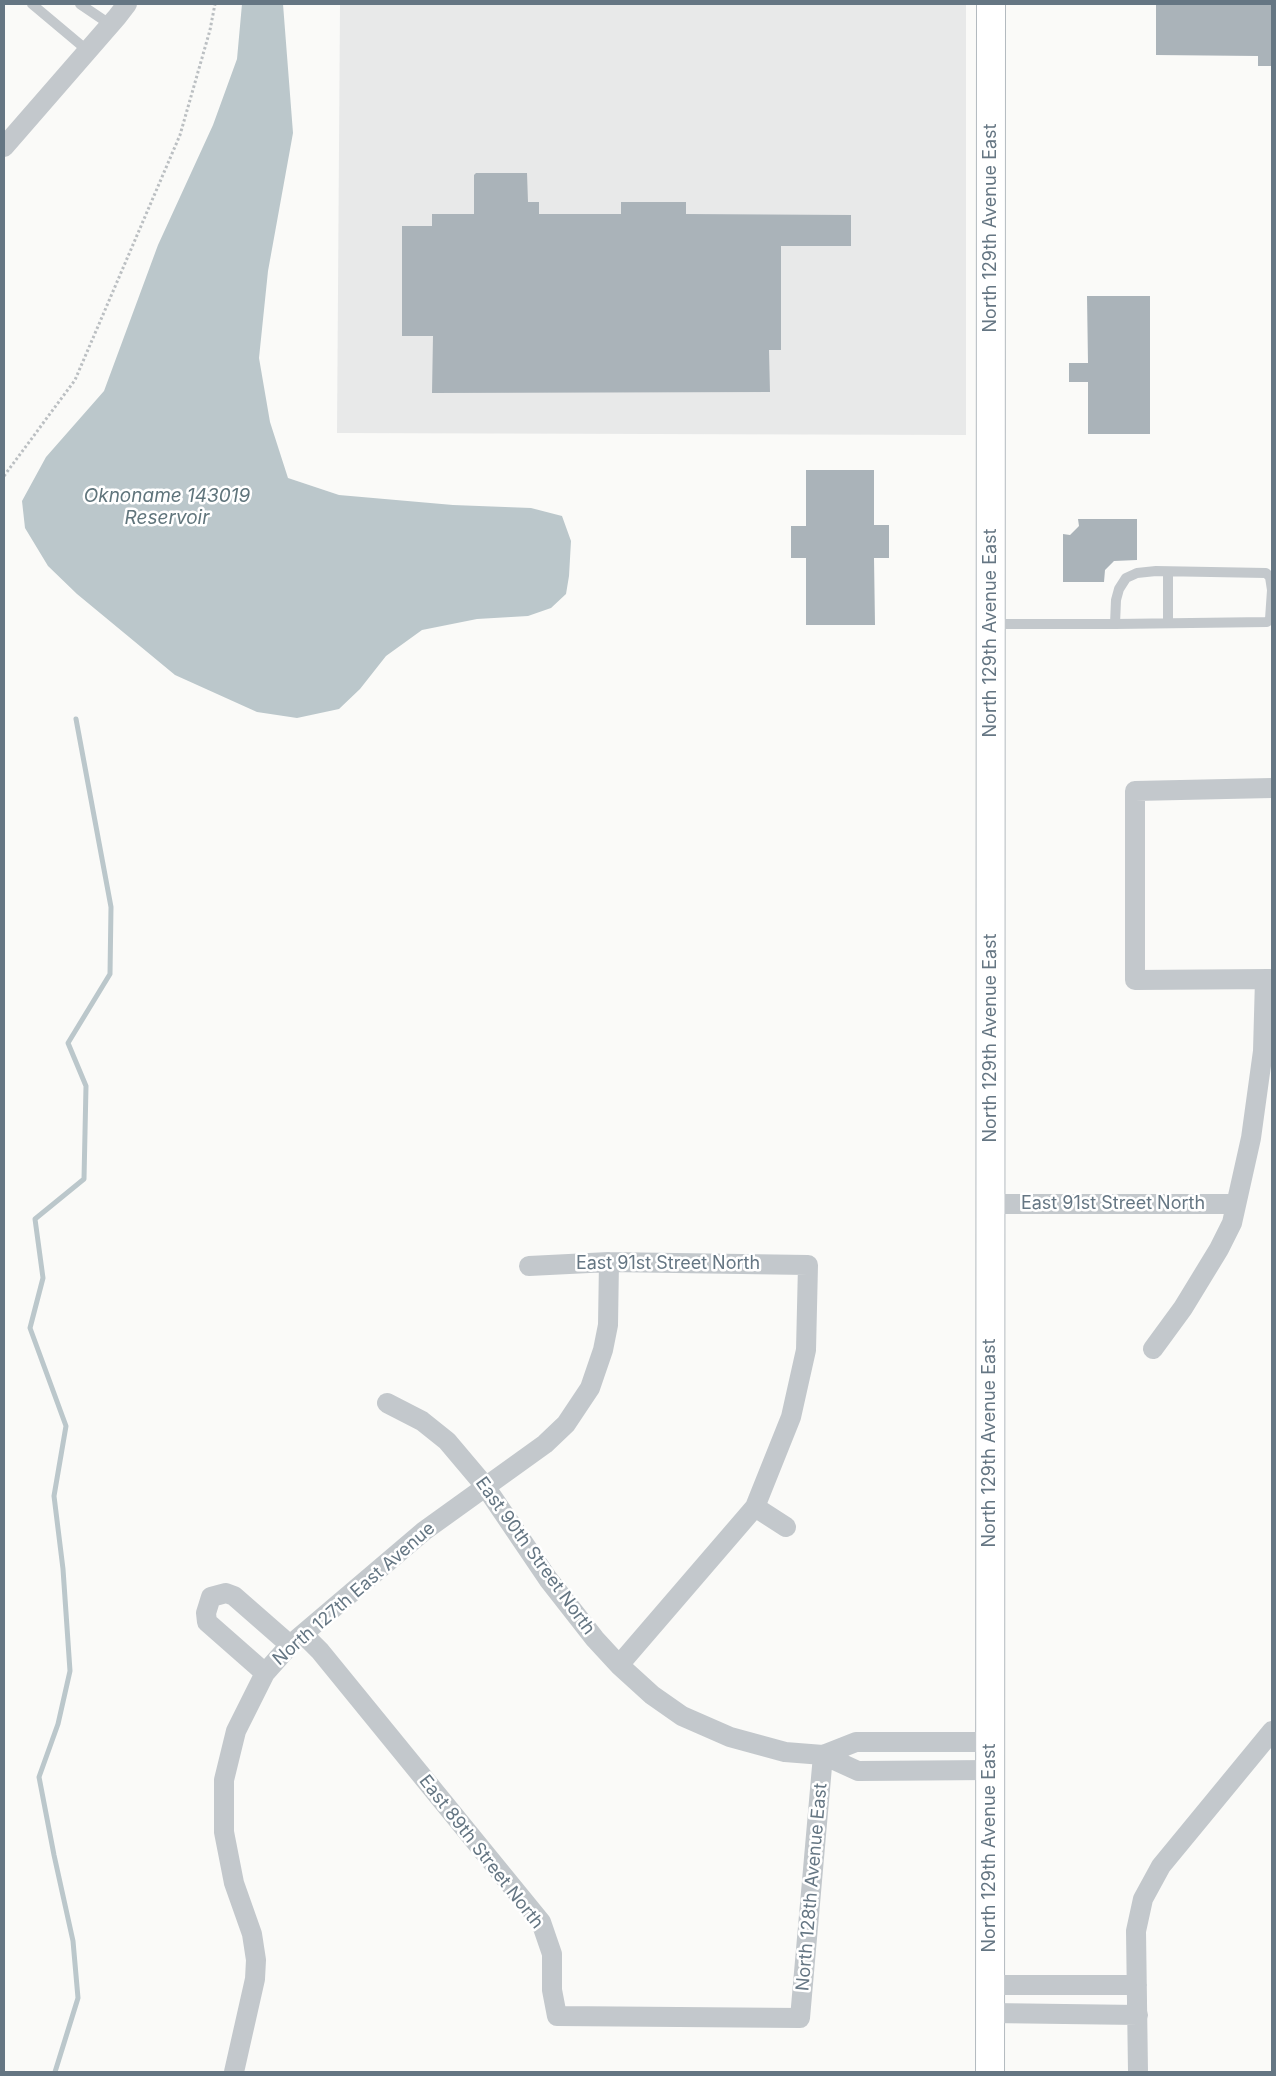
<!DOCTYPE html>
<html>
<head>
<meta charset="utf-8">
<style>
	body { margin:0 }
	#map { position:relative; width:1276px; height:2076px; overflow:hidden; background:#fafaf8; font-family:Inter,sans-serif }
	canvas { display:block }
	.frame { position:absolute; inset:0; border:5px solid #657683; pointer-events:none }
</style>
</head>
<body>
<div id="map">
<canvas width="1276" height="2076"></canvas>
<div class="frame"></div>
</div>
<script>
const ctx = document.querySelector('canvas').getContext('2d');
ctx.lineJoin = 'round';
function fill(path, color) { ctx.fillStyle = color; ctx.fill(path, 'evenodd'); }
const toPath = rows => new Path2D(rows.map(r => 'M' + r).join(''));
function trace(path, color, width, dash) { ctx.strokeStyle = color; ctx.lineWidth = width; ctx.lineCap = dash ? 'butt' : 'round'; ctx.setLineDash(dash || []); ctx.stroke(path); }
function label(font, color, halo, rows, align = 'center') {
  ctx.font = font + ' Inter,sans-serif'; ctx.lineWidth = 5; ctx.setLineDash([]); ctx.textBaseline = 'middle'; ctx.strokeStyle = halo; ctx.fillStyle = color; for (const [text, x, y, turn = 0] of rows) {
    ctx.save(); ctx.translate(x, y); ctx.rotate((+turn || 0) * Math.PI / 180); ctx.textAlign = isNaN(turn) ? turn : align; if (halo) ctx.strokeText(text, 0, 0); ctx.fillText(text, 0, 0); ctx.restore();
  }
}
const built = toPath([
	[340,4,966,4,966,435,337,433]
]);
const water = toPath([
	[242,4,283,4,293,133,268,271,259,358,270,422,288,478,339,495,453,505,531,508,562,516,571,541,569,576,566,594,551,608,528,616,477,619,422,630,386,656,360,689,339,709,297,718,257,712,175,675,77,594,48,566,25,528,22,501,46,457,104,391,158,245,213,125,237,59]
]);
const stream = toPath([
	[55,2072,78,1998,73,1941,54,1855,39,1777,58,1724,70,1671,63,1569,54,1496,66,1426,30,1328,43,1278,35,1219,84,1179,86,1086,68,1043,110,974,111,907,76,719]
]);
const building = toPath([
	[1156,4,1272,4,1272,66,1258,66,1258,56,1156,55],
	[476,173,527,173,528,202,539,202,539,214,621,214,621,202,686,202,686,214,851,215,851,246,781,246,781,350,769,350,770,392,432,393,433,336,402,336,402,226,432,226,432,214,474,214,474,175],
	[1087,296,1150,296,1150,434,1088,434,1088,382,1069,382,1069,363,1088,363],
	[806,470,874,470,874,525,889,525,889,558,874,558,875,625,806,625,806,558,791,558,791,526,806,526],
	[1078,519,1137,519,1137,560,1114,561,1105,570,1104,582,1063,582,1063,534,1070,535,1079,526]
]);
const path = toPath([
	[4,476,75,380,180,135,210,30,215,4]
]);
const service = toPath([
	[32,4,88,51],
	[80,4,111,25],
	[1168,623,1168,573],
	[992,624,1115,624,1267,622,1270,619,1272,590,1270,577,1266,573,1156,571,1137,573,1126,578,1119,589,1116,600,1115,624]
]);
const minor = toPath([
	[4,147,117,17,127,4],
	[1272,788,1135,791,1135,980,1272,979],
	[990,1204,1235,1204],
	[529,1266,609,1262,808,1265,806,1350,791,1417,755,1507,619,1665],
	[1153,1349,1183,1308,1219,1249,1232,1223,1251,1138,1263,1051,1265,979],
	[387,1403,422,1421,447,1441,485,1486,548,1579,595,1639,619,1665,652,1695,682,1716,730,1737,785,1752,823,1755,858,1771,990,1770],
	[755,1507,786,1527],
	[303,1634,320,1651,541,1922,552,1954,552,1990,557,2016,800,2018,823,1755],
	[265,1673,207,1622,206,1613,211,1597,226,1593,234,1596,290,1645],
	[823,1755,856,1742,990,1742],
	[991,1985,1137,1985],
	[991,2013,1138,2015],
	[234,2072,255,1979,256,1960,252,1934,234,1883,224,1832,224,1780,236,1731,265,1673,290,1645,424,1531,545,1444,566,1424,590,1388,603,1350,608,1325,609,1262],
	[1138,2072,1136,1931,1143,1899,1161,1866,1272,1731]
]);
const secondary = toPath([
	[990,2072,991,4]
]);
const streetNames = [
	["North 129th Avenue East",991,228,-90],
	["North 129th Avenue East",991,633,-90],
	["North 129th Avenue East",991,1038,-90],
	["East 91st Street North",1113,1204],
	["East 91st Street North",668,1264],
	["North 129th Avenue East",990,1443,-90],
	["East 90th Street North",535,1556,54],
	["North 127th East Avenue",354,1594,-41],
	["North 129th Avenue East",990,1848,-90],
	["East 89th Street North",481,1852,52],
	["North 128th Avenue East",812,1887,-85]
];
const waterNames = [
	["Oknoname 143019",167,496],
	["Reservoir",167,518]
];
fill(built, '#e8e9e9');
fill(water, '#bbc7cb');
trace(stream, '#bbc7cb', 5);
fill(building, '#aab3b9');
trace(secondary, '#b3babf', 30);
trace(path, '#bbbfc2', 3, [2.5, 2.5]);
trace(service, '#c3c8cc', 10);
trace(minor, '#c3c8cc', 20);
trace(secondary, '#fff', 28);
label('18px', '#657683', '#fff', streetNames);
label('italic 19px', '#60757c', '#fff', waterNames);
</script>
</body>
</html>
